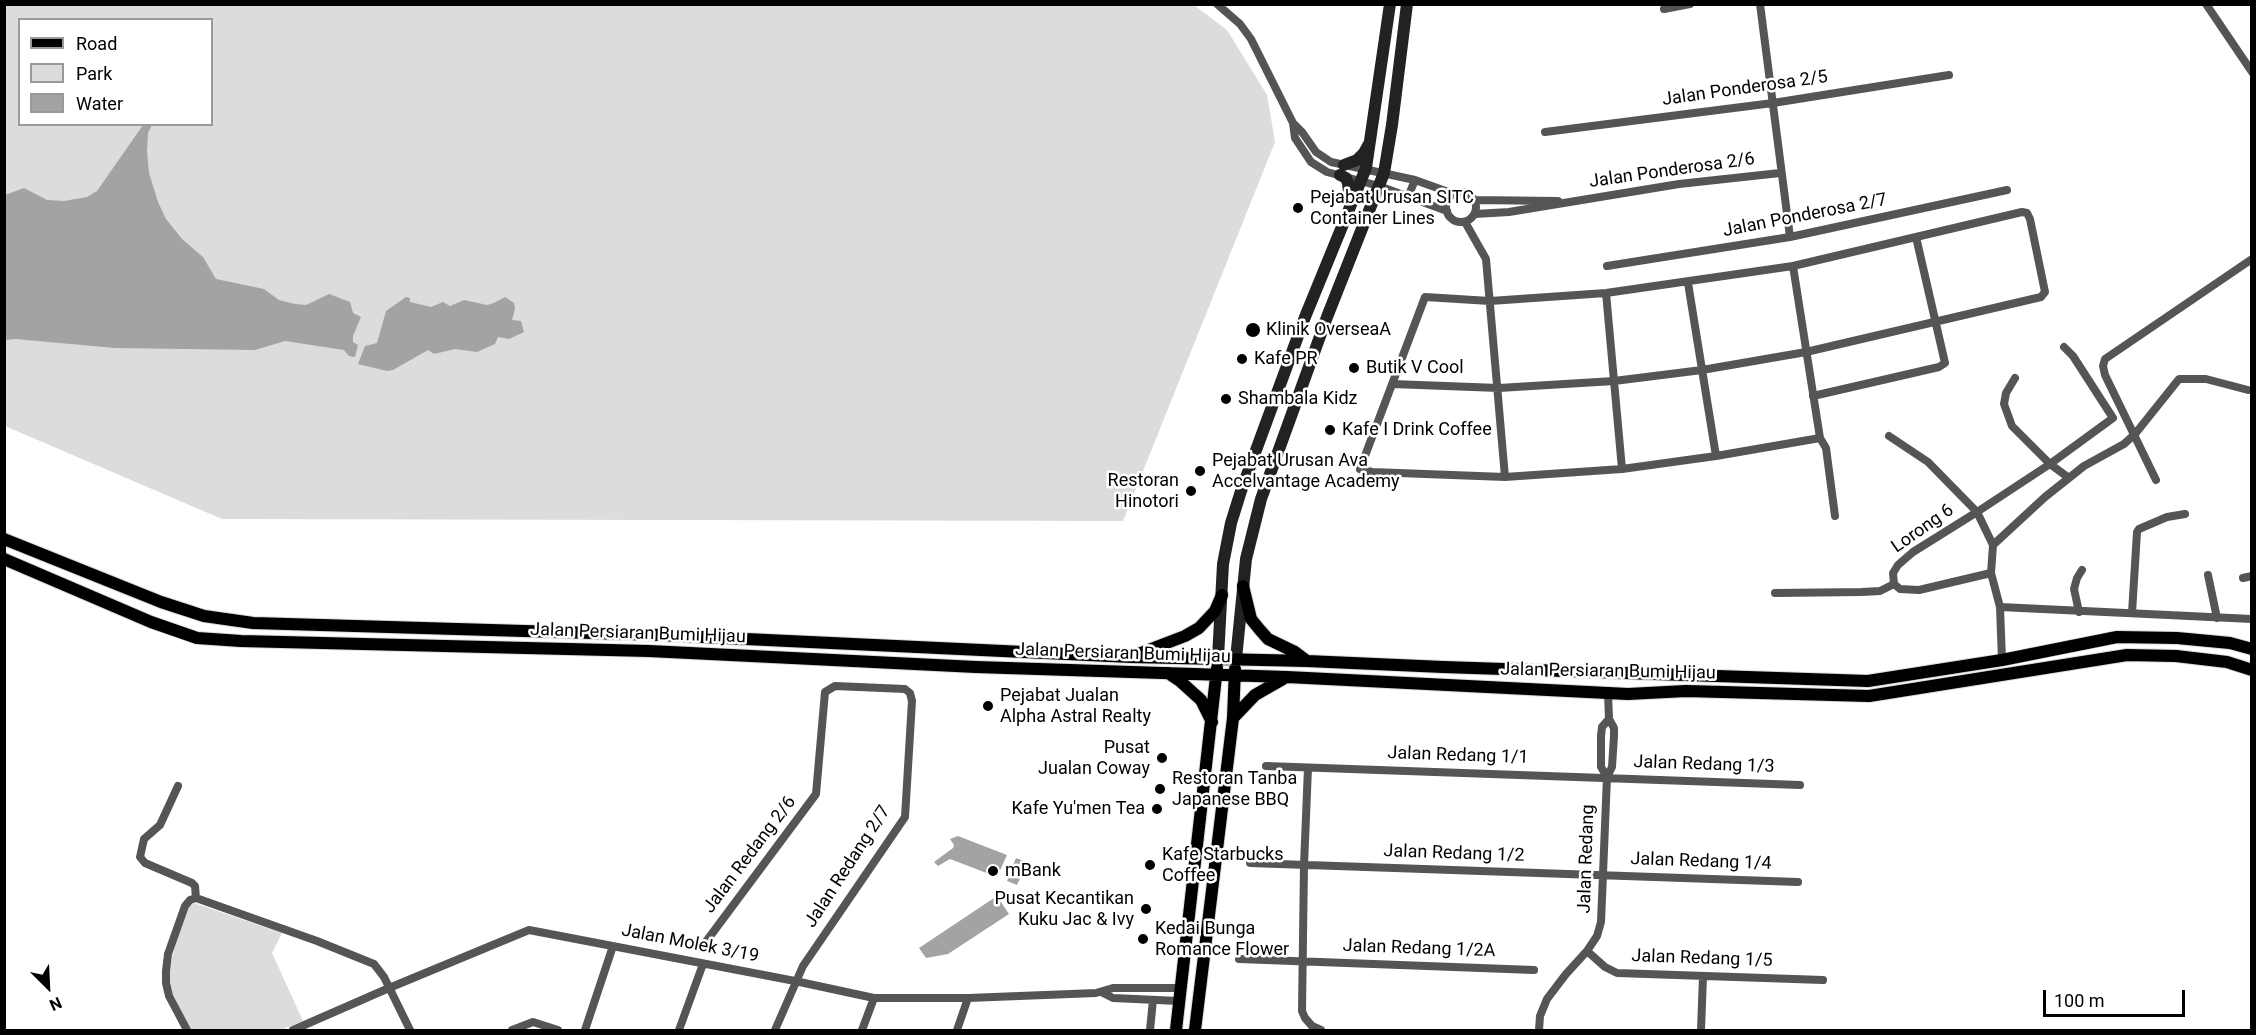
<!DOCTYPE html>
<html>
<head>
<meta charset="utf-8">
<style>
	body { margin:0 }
	#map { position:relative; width:2256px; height:1035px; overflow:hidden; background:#fff; font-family:Roboto,sans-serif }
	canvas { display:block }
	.frame { position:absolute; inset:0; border:6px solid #000; pointer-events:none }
	.legend { position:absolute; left:18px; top:18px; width:195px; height:108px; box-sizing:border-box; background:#fff; border:2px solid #999; margin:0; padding:8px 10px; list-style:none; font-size:18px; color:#000 }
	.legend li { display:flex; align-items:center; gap:12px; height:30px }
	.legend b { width:30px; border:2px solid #999 }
	.north { position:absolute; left:18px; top:957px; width:60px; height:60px; -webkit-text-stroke:4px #fff; paint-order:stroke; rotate:156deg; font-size:16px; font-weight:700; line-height:24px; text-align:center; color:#000 }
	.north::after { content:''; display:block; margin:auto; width:21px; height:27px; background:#000; clip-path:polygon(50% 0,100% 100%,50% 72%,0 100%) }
	.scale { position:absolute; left:2043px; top:990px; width:142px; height:27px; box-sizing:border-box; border:3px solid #000; border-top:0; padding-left:8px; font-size:18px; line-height:21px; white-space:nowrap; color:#000; -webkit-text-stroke:4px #fff; paint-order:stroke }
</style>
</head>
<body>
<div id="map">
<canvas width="2256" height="1035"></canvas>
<div class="frame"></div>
<ul class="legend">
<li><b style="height:8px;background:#000"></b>Road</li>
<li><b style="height:16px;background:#dcdcdc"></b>Park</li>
<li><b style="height:16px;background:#a3a3a3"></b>Water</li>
</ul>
<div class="north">N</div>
<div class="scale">100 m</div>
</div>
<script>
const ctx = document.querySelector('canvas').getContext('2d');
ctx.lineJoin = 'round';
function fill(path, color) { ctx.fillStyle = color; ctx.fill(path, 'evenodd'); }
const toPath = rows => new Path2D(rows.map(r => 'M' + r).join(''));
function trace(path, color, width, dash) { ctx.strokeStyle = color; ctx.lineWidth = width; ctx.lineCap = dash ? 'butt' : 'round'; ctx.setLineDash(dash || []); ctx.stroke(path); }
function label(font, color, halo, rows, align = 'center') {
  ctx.font = font + ' Roboto,sans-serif'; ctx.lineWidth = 5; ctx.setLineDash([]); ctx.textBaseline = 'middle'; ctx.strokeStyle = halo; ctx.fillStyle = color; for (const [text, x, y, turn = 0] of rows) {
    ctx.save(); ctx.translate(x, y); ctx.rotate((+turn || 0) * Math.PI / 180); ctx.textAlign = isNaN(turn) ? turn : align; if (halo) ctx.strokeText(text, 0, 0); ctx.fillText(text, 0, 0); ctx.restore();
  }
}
const green = toPath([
	[5,5,1194,5,1227,30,1267,95,1275,142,1123,521,222,519,5,426],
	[20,20,212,20,212,124,20,124],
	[194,903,282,933,272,953,303,1021,281,1030,190,1030,171,991,169,971,175,945,188,907]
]);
const water = toPath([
	[143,125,152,125,148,133,147,151,149,173,158,202,166,219,182,239,203,257,216,279,264,289,279,300,295,304,306,305,329,294,350,302,353,313,361,317,353,336,353,342,358,345,355,357,349,356,344,350,285,341,255,350,115,348,15,339,5,340,5,195,24,188,47,200,64,201,87,197,97,191],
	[406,297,410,298,410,302,431,307,443,302,450,306,464,300,487,305,494,303,505,297,514,303,515,309,512,320,521,321,524,332,509,339,498,337,495,344,477,352,455,349,434,354,428,350,393,370,387,371,358,364,365,346,377,343,386,311],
	[958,836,1007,855,997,877,950,859,938,866,934,862,953,848,954,845,950,839],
	[1016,858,1026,862,1026,866,1017,885,1007,881],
	[997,896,1009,914,948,954,926,958,919,948]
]);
const street = toPath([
	[1217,4,1240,24,1251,39,1293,123,1295,138,1311,162,1327,172,1379,186,1447,211],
	[1760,4,1790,237],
	[2206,4,2252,72],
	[1664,9,1690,4],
	[1293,123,1302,132,1316,152,1331,162,1415,180,1454,194],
	[1545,132,1773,103,1949,75],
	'1446 207a15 15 0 1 1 30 0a15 15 0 1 1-30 0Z',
	[1408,197,1415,180],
	[1475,200,1558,201],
	[1475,214,1509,212,1679,184,1780,173],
	[1465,222,1486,259,1505,477],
	[1607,266,1790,237,2007,190],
	[1793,266,1820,438,1716,456,1622,469,1505,477,1372,472,1360,469,1425,297,1490,301,1606,293,1793,266],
	[1688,283,1716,456],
	[1606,293,1622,469],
	[2015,378,2006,393,2004,404,2012,426,2050,464,2069,478],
	[1392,384,1499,388,1614,381,1702,370,1806,352,2041,297,2045,292,2030,219,2027,213,2022,212,1793,266],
	[1813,396,1939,367,1945,363,1916,237],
	[1889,436,1928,462,1977,512,2050,464,2113,418,2073,356,2064,347],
	[1820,438,1826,448,1835,516],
	[2156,480,2105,375,2103,366,2105,359,2252,259],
	[1991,573,1919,590,1900,589,1894,584,1893,573,1898,565,1913,552,1977,512,1993,545],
	[2208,575,2217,618],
	[2243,578,2252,576],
	[1775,593,1862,592,1880,591,1894,584],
	[2000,607,2252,619],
	[2079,612,2074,589,2077,578,2082,570],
	[2132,613,2137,532,2139,529,2167,517,2185,514],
	[2002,660,2000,607,1991,573,1993,545,2045,497,2084,466,2124,444,2135,434,2179,379,2206,379,2248,390],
	[1266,766,1800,785],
	[1308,768,1304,865,1302,1011,1305,1018,1312,1026,1321,1030],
	[1607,777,1601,767,1601,736,1602,727,1609,719],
	[178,786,160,825,144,839,140,857,145,863,192,883,195,886,196,898],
	[1250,863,1798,882],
	[705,943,816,794,825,692,835,686,905,689,910,693,912,701,905,817,803,966,775,1030],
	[1587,951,1605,967,1617,973,1823,980],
	[1239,959,1534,970],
	[1101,992,1113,998,1179,1001],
	[187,1030,169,996,166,983,166,971,168,954,185,906,190,900,196,898,317,941,374,964,384,977,410,1030],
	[293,1030,389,988,529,930,795,981,874,998,968,998,1096,993,1113,988,1180,988],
	[512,1030,533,1022,558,1030],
	[585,1030,613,946],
	[679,1030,703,964],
	[862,1030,874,998],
	[957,1030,968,998],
	[1150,1030,1153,1000],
	[1539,1030,1540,1016,1547,999,1566,974,1587,951,1597,936,1601,922,1607,777,1612,767,1614,736,1614,728,1609,719,1608,693],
	[1701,1030,1703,976]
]);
const secondary = toPath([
	[1344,165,1357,160,1364,153,1369,144],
	[1340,175,1346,178,1348,183,1350,202],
	[1218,658,1223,564,1231,523,1241,491,1305,317,1366,168,1390,4],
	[1236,659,1246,559,1261,499,1327,317,1384,173,1392,125,1407,4]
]);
const primary = toPath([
	[4,539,161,602,204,616,253,623,660,635,1131,657,1307,661,1443,667,1868,681,2002,660,2117,637,2177,638,2230,643,2252,649],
	[4,559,151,622,197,638,241,641,649,651,976,667,1287,677,1628,694,1686,691,1869,696,2127,655,2176,656,2227,662,2252,670],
	[1243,586,1251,619,1260,630,1268,639,1295,652,1307,661],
	[1138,654,1185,636,1199,628,1215,611,1222,595],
	[1168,673,1180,681,1201,700,1212,722],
	[1233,718,1255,695,1283,679],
	[1176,1030,1217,668],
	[1195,1030,1233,718,1235,669]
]);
const markers = [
	[1298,208,6,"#000"],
	[1253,330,8,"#000"],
	[1242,359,6,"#000"],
	[1354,368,6,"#000"],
	[1226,399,6,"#000"],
	[1330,430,6,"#000"],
	[1200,471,6,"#000"],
	[1191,491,6,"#000"],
	[988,706,6,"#000"],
	[1162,758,6,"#000"],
	[1160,789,6,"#000"],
	[1157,809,6,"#000"],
	[1150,865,6,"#000"],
	[993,871,6,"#000"],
	[1146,909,6,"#000"],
	[1143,939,6,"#000"]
];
const streetNames = [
	["Jalan Ponderosa 2/5",1745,89,-8],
	["Jalan Ponderosa 2/6",1672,171,-8],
	["Jalan Ponderosa 2/7",1805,216,-11],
	["Lorong 6",1923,529,-35],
	["Jalan Persiaran Bumi Hijau",638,634,2],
	["Jalan Persiaran Bumi Hijau",1123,654,2],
	["Jalan Persiaran Bumi Hijau",1608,672,1],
	["Jalan Redang 1/1",1458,756,2],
	["Jalan Redang 1/3",1704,765,2],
	["Jalan Redang 1/2",1454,854,2],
	["Jalan Redang 2/6",750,855,-53],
	["Jalan Redang",1587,859,-88],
	["Jalan Redang 1/4",1701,862,2],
	["Jalan Redang 2/7",848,867,-57],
	["Jalan Molek 3/19",690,944,11],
	["Jalan Redang 1/2A",1419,949,2],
	["Jalan Redang 1/5",1702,959,2]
];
const poiNames = [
	["Pejabat Urusan SITC",1310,198],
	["Container Lines",1310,219],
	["Klinik OverseaA",1266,330],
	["Kafe PR",1254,359],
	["Butik V Cool",1366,368],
	["Shambala Kidz",1238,399],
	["Kafe I Drink Coffee",1342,430],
	["Pejabat Urusan Ava",1212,461],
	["Accelvantage Academy",1212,482],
	["Restoran",1179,481,"right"],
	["Hinotori",1179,502,"right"],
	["Pejabat Jualan",1000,696],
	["Alpha Astral Realty",1000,717],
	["Pusat",1150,748,"right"],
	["Jualan Coway",1150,769,"right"],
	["Restoran Tanba",1172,779],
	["Japanese BBQ",1172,800],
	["Kafe Yu'men Tea",1145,809,"right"],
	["Kafe Starbucks",1162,855],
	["Coffee",1162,876],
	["mBank",1005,871],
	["Pusat Kecantikan",1134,899,"right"],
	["Kuku Jac & Ivy",1134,920,"right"],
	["Kedai Bunga",1155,929],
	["Romance Flower",1155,950]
];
fill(green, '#dcdcdc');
fill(water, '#a3a3a3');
trace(primary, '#dbdbdb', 14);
trace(street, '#555', 8);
trace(secondary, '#222', 12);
trace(primary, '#000', 12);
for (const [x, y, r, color] of markers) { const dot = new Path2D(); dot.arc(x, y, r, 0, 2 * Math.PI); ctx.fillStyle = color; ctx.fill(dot); trace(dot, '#fff', 2); }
label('18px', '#000', '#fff', streetNames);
label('18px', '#000', '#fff', poiNames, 'left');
</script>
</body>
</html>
